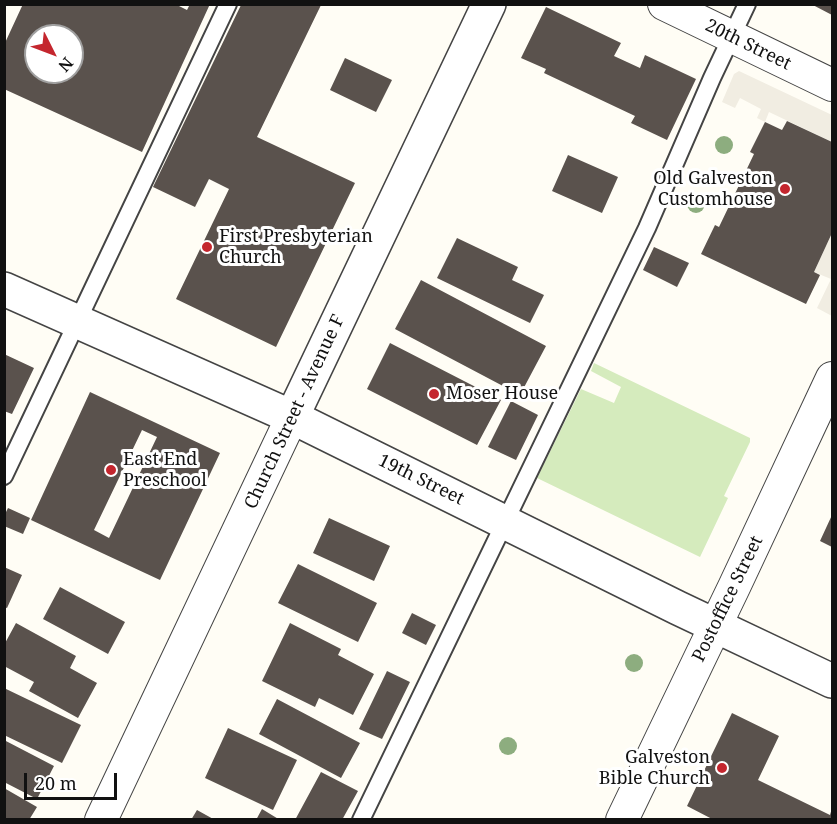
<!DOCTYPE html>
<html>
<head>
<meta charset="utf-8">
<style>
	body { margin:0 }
	#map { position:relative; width:837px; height:824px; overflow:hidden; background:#fffdf5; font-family:"Noto Serif",serif }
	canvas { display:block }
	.frame { position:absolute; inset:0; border:6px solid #111; pointer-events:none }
	.north { position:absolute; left:24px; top:24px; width:60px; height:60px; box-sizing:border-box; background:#fff; border:2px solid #a0a0a0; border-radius:50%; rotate:132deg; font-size:16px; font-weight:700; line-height:24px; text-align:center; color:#111 }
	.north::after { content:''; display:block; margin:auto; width:21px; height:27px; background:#c4262e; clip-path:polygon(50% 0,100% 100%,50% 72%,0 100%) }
	.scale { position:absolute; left:24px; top:773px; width:93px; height:27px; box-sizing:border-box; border:3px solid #111; border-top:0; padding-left:8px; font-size:18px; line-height:21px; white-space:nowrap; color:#111; -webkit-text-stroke:4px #fff; paint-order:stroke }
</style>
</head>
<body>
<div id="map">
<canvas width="837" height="824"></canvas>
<div class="frame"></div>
<div class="north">N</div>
<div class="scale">20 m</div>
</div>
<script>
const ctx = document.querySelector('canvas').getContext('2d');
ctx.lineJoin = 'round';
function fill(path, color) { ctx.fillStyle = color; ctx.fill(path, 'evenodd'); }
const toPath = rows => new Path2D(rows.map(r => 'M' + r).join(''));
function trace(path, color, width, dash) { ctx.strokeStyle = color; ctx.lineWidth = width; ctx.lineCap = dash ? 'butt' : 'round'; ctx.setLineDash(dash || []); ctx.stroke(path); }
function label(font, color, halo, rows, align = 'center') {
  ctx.font = font + ' "Noto Serif",serif'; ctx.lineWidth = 6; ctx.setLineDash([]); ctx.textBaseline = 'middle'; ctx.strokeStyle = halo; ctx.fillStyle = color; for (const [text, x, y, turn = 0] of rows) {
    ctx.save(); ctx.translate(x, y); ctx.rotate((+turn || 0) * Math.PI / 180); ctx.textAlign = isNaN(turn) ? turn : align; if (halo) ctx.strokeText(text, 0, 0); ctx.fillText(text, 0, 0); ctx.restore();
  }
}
const green = toPath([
	[594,363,750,438,750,442,724,496,728,498,700,557,537,478,581,389,614,403,621,387,591,371]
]);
const plaza = toPath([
	[739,71,832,115,832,142,769,112,765,122,757,118,761,109,740,98,735,108,722,102,734,74],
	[832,233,832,316,817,308,831,279,814,272]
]);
const building = toPath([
	[23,4,175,4,187,10,190,4,210,4,142,152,4,89,4,45],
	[36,36,72,36,72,72,36,72],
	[811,4,832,4,832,15],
	[241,5,321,5,257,137,355,183,276,347,176,299,229,189,209,179,195,207,153,187],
	[546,7,621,43,614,56,640,68,645,55,696,79,667,140,631,123,635,116,544,73,546,69,521,58],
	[345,58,392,80,376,112,330,90],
	[787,121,832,142,832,233,814,272,820,275,806,304,701,254,715,225,719,227,754,154,750,152,765,122,782,130],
	[568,155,618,177,602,213,552,191],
	[457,238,518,267,512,280,544,295,530,323,437,278],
	[654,247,689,263,677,287,643,270],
	[421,280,546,346,520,395,395,329],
	[390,343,501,400,477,445,367,389],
	[4,354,34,368,12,414,4,411],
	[90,392,220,453,160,580,31,520],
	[142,430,157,437,109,538,94,530],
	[511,401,538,415,516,460,488,447],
	[8,508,30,518,23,534,4,526,4,516],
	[832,515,832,547,820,541],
	[329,518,390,546,374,581,313,553],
	[298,564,377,603,358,642,278,603],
	[4,567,22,575,7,608,4,607],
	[60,587,125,622,108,654,43,619],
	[412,613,436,625,426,645,402,633],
	[16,623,76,656,70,668,97,683,78,718,29,691,34,682,4,666,4,645],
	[290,623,341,649,338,655,374,674,353,715,319,698,315,707,262,681],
	[387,671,410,682,382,739,359,729],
	[4,688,81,725,62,763,4,735],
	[277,699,360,743,341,778,259,734],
	[732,713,779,736,758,780,830,815,832,808,832,820,714,820,687,806],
	[228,728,297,760,273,810,205,778],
	[4,740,54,766,37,799,4,782],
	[321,772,358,791,342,820,295,820],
	[4,788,37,807,29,820,4,820],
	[262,809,280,820,256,820],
	[197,810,215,820,191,820]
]);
const service = toPath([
	[4,476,228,4],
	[361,820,647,228,712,78,747,4]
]);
const minor = toPath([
	[664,4,832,85],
	[101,820,292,417],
	[622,820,735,585,832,378]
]);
const tertiary = toPath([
	[4,289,292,417,678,608,832,681],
	[292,417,489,4]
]);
const trees = [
	[724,145],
	[696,204],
	[634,663],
	[508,746]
];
const markers = [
	[785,189,6,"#c4262e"],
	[207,247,6,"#c4262e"],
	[434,394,6,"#c4262e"],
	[111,470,6,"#c4262e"],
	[722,768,6,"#c4262e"]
];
const streetNames = [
	["20th Street",748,45,26],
	["Church Street - Avenue F",295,412,-65],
	["19th Street",421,480,26],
	["Postoffice Street",728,599,-64]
];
const poiNames = [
	["Old Galveston",773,179,"right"],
	["Customhouse",773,200,"right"],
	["First Presbyterian",219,237],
	["Church",219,258],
	["Moser House",446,394],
	["East End",123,460],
	["Preschool",123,481],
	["Galveston",710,758,"right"],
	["Bible Church",710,779,"right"]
];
fill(green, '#d5ebbd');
fill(plaza, '#f1ede2');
fill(building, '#5a524d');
trace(service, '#444', 20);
trace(minor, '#444', 34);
trace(tertiary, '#444', 36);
trace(service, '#fff', 16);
trace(minor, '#fff', 32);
trace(tertiary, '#fff', 33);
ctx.fillStyle = '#8dad7f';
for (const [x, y] of trees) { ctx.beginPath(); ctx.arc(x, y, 9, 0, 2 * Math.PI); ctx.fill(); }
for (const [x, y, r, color] of markers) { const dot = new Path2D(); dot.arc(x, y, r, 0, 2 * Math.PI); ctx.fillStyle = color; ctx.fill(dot); trace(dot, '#fff', 2); }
label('18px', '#111', '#fff', streetNames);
label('18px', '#111', '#fff', poiNames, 'left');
</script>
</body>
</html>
